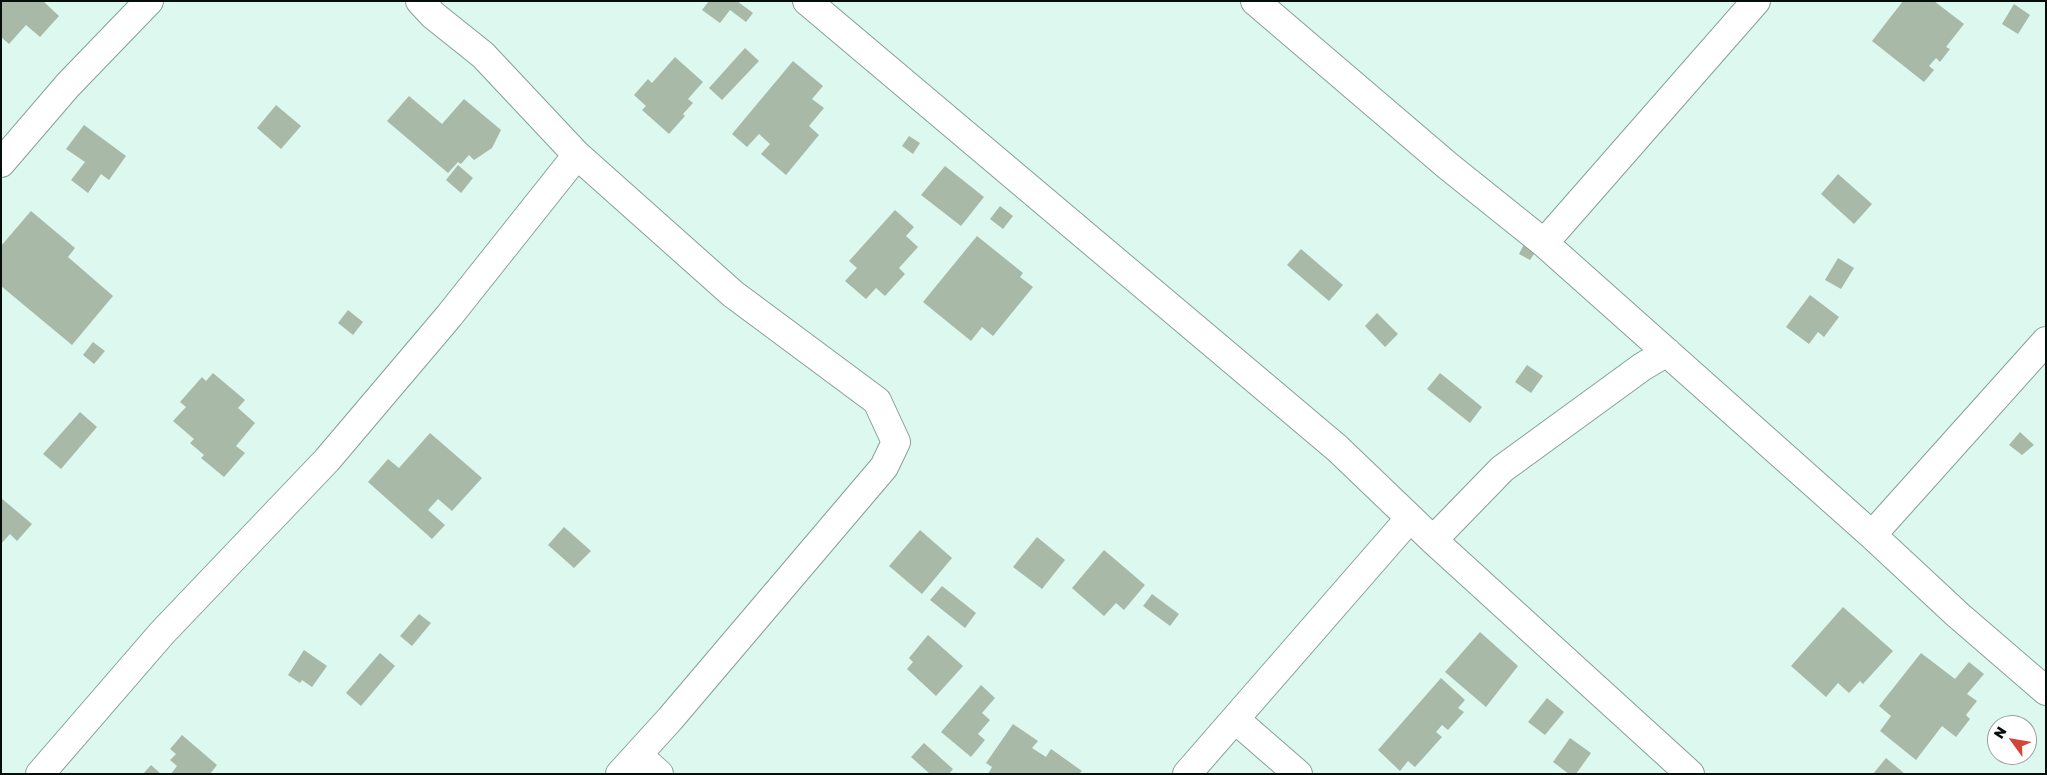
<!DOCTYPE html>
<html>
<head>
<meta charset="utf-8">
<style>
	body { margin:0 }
	#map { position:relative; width:2047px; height:775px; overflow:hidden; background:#ddf8ef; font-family:"Golos Text",sans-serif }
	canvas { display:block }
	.frame { position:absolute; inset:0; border:2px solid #050e0b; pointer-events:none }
	.north { position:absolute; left:1987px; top:715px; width:50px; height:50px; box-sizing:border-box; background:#fff; border:1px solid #9b9f9d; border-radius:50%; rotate:302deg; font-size:14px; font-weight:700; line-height:20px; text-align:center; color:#050e0b }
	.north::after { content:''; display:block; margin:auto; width:18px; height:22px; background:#d34538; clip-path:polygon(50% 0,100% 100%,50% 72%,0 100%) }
</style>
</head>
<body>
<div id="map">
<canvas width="2047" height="775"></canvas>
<div class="frame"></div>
<div class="north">N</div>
</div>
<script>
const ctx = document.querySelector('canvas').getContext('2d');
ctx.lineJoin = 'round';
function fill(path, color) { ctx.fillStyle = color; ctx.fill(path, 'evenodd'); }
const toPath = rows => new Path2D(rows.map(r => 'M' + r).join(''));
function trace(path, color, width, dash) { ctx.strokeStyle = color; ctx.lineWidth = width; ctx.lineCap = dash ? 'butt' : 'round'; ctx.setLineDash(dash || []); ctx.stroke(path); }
const building = toPath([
	[1,1,43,1,59,16,40,37,26,25,9,44,1,37],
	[709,1,737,1,753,13,746,22,730,10,720,23,702,10],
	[1903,1,1934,1,1964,24,1946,47,1950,49,1940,62,1936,58,1929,66,1934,70,1924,82,1872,41],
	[2014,4,2030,15,2018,34,2002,24],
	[745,48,759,61,722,100,709,88],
	[675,57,703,82,688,99,693,103,683,114,685,116,669,134,642,110,646,106,634,95,648,79,652,83],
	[793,61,823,86,812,99,824,108,809,126,819,135,786,175,761,154,770,144,759,134,747,147,732,134],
	[409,96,442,124,464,99,501,130,492,148,474,160,469,155,461,164,458,162,448,173,387,121],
	[276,105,301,126,281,149,257,128],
	[84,125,126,156,109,180,101,174,88,193,71,180,85,162,66,149],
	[909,136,920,143,913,154,902,146],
	[458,165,473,178,461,193,446,180],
	[945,166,984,197,961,226,921,195],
	[1838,174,1872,204,1854,224,1821,194],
	[1000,206,1013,216,1003,229,990,219],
	[895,210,914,227,906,236,918,247,899,268,905,274,885,296,876,288,866,299,845,281,857,268,849,261],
	[31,211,75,248,68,257,113,296,72,345,1,286,1,246],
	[977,236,1023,273,1020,277,1033,287,993,336,982,327,971,341,923,302],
	[1524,244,1536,251,1530,260,1519,254],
	[1301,249,1343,285,1329,301,1287,265],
	[1838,258,1854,268,1841,289,1825,280],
	[1810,295,1839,317,1824,337,1818,332,1809,344,1786,327],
	[348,310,363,322,353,335,338,323],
	[1377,313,1398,334,1385,347,1365,326],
	[93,342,105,351,94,364,83,355],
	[1527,365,1543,376,1531,393,1515,382],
	[213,373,245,400,238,408,255,423,236,446,245,453,224,477,201,458,204,455,190,443,194,439,173,421,186,407,180,402,202,377,206,381],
	[1440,373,1482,407,1470,423,1427,389],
	[80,412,97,427,61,469,43,454],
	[2020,432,2034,445,2022,455,2009,445],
	[430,433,482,478,452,511,438,499,428,510,445,525,432,539,368,482,388,459,399,468],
	[1,498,32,524,17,541,10,534,1,544],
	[564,527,591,551,574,568,548,545],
	[920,530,952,558,922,594,889,566],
	[1037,537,1065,560,1042,589,1013,567],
	[1104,550,1145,585,1124,610,1116,603,1104,616,1072,588],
	[942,586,976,613,965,628,930,600],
	[1152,594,1179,614,1170,626,1143,606],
	[1843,607,1893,651,1863,684,1860,681,1849,693,1838,683,1826,697,1791,666],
	[419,614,431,623,412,646,400,636],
	[1480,632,1518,666,1486,707,1445,672],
	[928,635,963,666,936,696,907,669,913,662,909,658],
	[304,650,327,666,312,687,302,680,300,683,288,675],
	[380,653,395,666,361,706,346,693],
	[1921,653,1955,679,1969,662,1984,674,1967,694,1977,701,1966,715,1970,719,1956,737,1942,726,1916,760,1880,731,1891,716,1879,706],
	[1441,678,1465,700,1458,708,1464,712,1448,730,1442,725,1436,732,1442,737,1415,767,1408,761,1400,771,1378,750],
	[981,685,995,698,982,713,990,720,978,734,985,740,971,757,941,732],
	[1547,698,1564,712,1545,735,1528,722],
	[1013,724,1038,741,1032,748,1046,757,1051,749,1082,771,1079,774,988,774,992,767,986,763],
	[182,735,217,765,210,774,171,774,177,766,170,760,176,754,170,749],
	[1570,738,1591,753,1576,774,1569,774,1553,762],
	[924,743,953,769,949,774,930,774,911,757],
	[1886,758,1905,774,1873,774],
	[151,765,161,774,143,774]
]);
const minor = toPath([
	[420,1,433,15,483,55,577,155,733,294,877,401,896,442,884,467,670,719,620,774],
	[807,1,1337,448,1433,540,1690,774],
	[1255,1,1448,166,1544,243,1872,535,1958,615,2046,691],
	[1,163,68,85,149,1],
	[1544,243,1756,1],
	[1872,535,2046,341],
	[1433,540,1502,469,1642,367,1667,352],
	[1236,720,1298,774],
	[638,755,659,774],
	[40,774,162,633,327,460,449,316,577,155],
	[1187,774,1410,518]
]);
fill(building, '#a8b9a8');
trace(minor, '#86a098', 30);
trace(minor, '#fff', 28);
</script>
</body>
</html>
